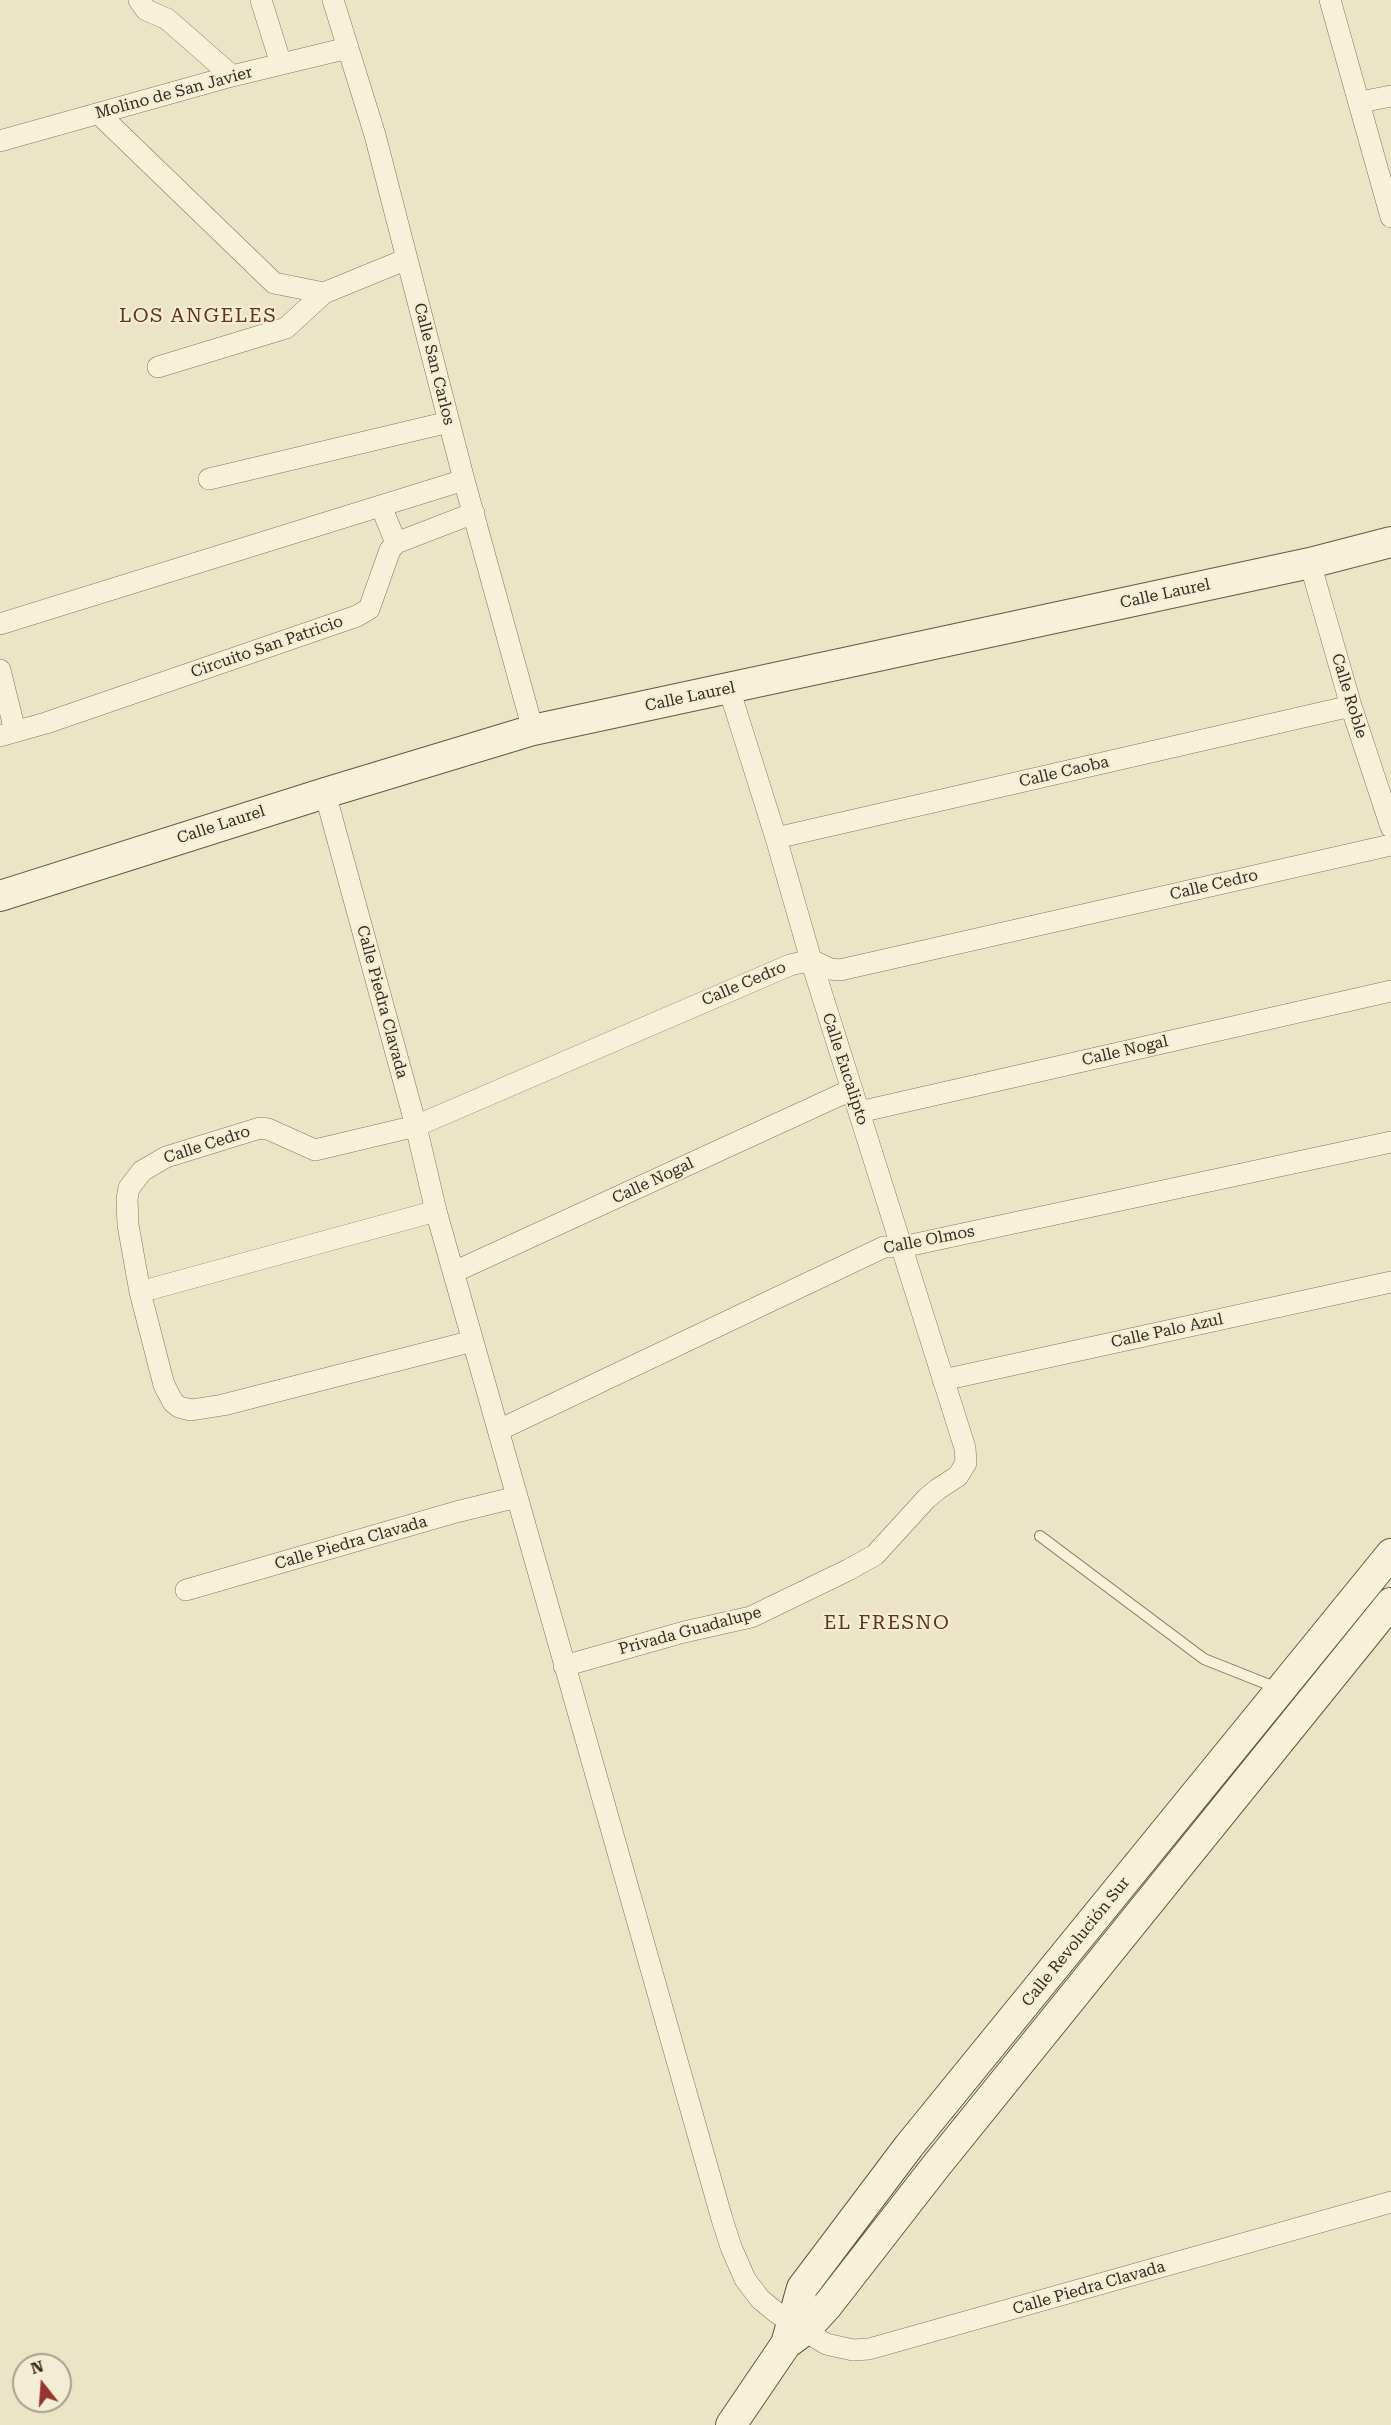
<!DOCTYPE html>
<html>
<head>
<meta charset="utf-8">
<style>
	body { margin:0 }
	#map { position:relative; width:1391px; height:2425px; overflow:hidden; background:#ece4c6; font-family:"Roboto Serif",serif }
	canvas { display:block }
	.north { position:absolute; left:12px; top:2353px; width:60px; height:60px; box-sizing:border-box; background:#f4edd5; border:2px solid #a9a08c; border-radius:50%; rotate:343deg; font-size:16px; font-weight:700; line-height:24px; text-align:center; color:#382d1f }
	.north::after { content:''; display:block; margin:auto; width:21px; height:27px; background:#93362f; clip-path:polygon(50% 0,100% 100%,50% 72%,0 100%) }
</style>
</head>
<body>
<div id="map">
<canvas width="1391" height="2425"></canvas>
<div class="north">N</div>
</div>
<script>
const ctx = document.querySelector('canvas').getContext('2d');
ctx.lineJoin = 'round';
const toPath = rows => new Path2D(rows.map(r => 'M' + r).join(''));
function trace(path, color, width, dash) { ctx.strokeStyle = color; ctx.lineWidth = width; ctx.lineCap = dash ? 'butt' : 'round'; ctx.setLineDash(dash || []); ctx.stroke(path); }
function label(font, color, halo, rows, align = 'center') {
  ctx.font = font + ' "Roboto Serif",serif'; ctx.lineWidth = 4.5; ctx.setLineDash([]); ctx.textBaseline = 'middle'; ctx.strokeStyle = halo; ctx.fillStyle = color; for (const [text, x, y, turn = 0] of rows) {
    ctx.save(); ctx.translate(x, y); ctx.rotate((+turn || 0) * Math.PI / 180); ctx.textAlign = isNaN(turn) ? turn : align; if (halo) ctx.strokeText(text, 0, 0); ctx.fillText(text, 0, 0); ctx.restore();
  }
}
const lane = toPath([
	[1040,1536,1204,1659,1277,1688]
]);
const street = toPath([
	[139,0,146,10,167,19,232,76],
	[261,0,281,64],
	[333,0,375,135,464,480,533,730],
	[1330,0,1391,217],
	[1360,102,1391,96],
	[99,114,274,283,324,293],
	[0,141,232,76,348,48],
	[158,367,286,328,324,293,407,259],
	[209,479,449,422],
	[381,506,396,543],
	[1310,563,1351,706,1391,827],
	[0,624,464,480],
	[0,670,15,731],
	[0,736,46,723,357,616,369,609,390,550,396,543,474,513],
	[325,793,416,1126,436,1211,722,2219,731,2247,745,2279,760,2299,777,2313,826,2344,853,2350,869,2349,1391,2202],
	[776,838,1351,706],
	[859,1112,1391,991],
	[454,1272,851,1090],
	[140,1292,436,1211],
	[473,1341,223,1405,191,1410,179,1407,173,1402,164,1385,140,1292,128,1225,127,1199,129,1188,142,1171,166,1157,260,1128,268,1129,315,1150,416,1126,790,965,811,960,830,969,840,970,1391,845],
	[943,1380,1391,1282],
	[499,1430,884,1247,902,1247,1391,1142],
	[186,1590,456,1512,517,1497],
	[564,1666,684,1632,751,1617,848,1570,875,1555,927,1498,938,1489,958,1476,966,1463,965,1448,811,960,776,838,729,689]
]);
const secondary = toPath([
	[0,896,325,793,533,730,1310,563,1391,542],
	[786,2344,802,2288,909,2146,1391,1554],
	[731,2425,786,2344,805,2330,827,2306,936,2166,1391,1603]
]);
const streetNames = [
	["Molino de San Javier",174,93,-15],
	["Calle San Carlos",434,364,76],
	["Calle Laurel",1165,594,-12],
	["Circuito San Patricio",267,647,-19],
	["Calle Roble",1349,696,73],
	["Calle Laurel",690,697,-12],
	["Calle Caoba",1064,772,-13],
	["Calle Laurel",221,825,-18],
	["Calle Cedro",1214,885,-13],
	["Calle Cedro",744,984,-23],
	["Calle Piedra Clavada",382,1002,75],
	["Calle Nogal",1125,1051,-13],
	["Calle Eucalipto",845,1069,72],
	["Calle Cedro",207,1145,-18],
	["Calle Nogal",653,1181,-25],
	["Calle Olmos",929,1240,-11],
	["Calle Palo Azul",1167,1331,-12],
	["Calle Piedra Clavada",351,1543,-16],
	["Privada Guadalupe",690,1631,-15],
	["Calle Revolución Sur",1076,1942,-51],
	["Calle Piedra Clavada",1089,2288,-16]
];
const quarterNames = [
	["LOS ANGELES",198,316],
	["EL FRESNO",887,1623]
];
trace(lane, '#87765c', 12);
trace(street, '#87765c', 22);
trace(secondary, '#69573f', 32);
trace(lane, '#f7f1d9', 10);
trace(street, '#f7f1d9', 21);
trace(secondary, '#f7f1d9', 30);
label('16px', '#382d1f', '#f4edd5', streetNames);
ctx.letterSpacing = '1.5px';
label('20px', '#633321', '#f4edd5', quarterNames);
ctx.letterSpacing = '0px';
</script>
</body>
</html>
